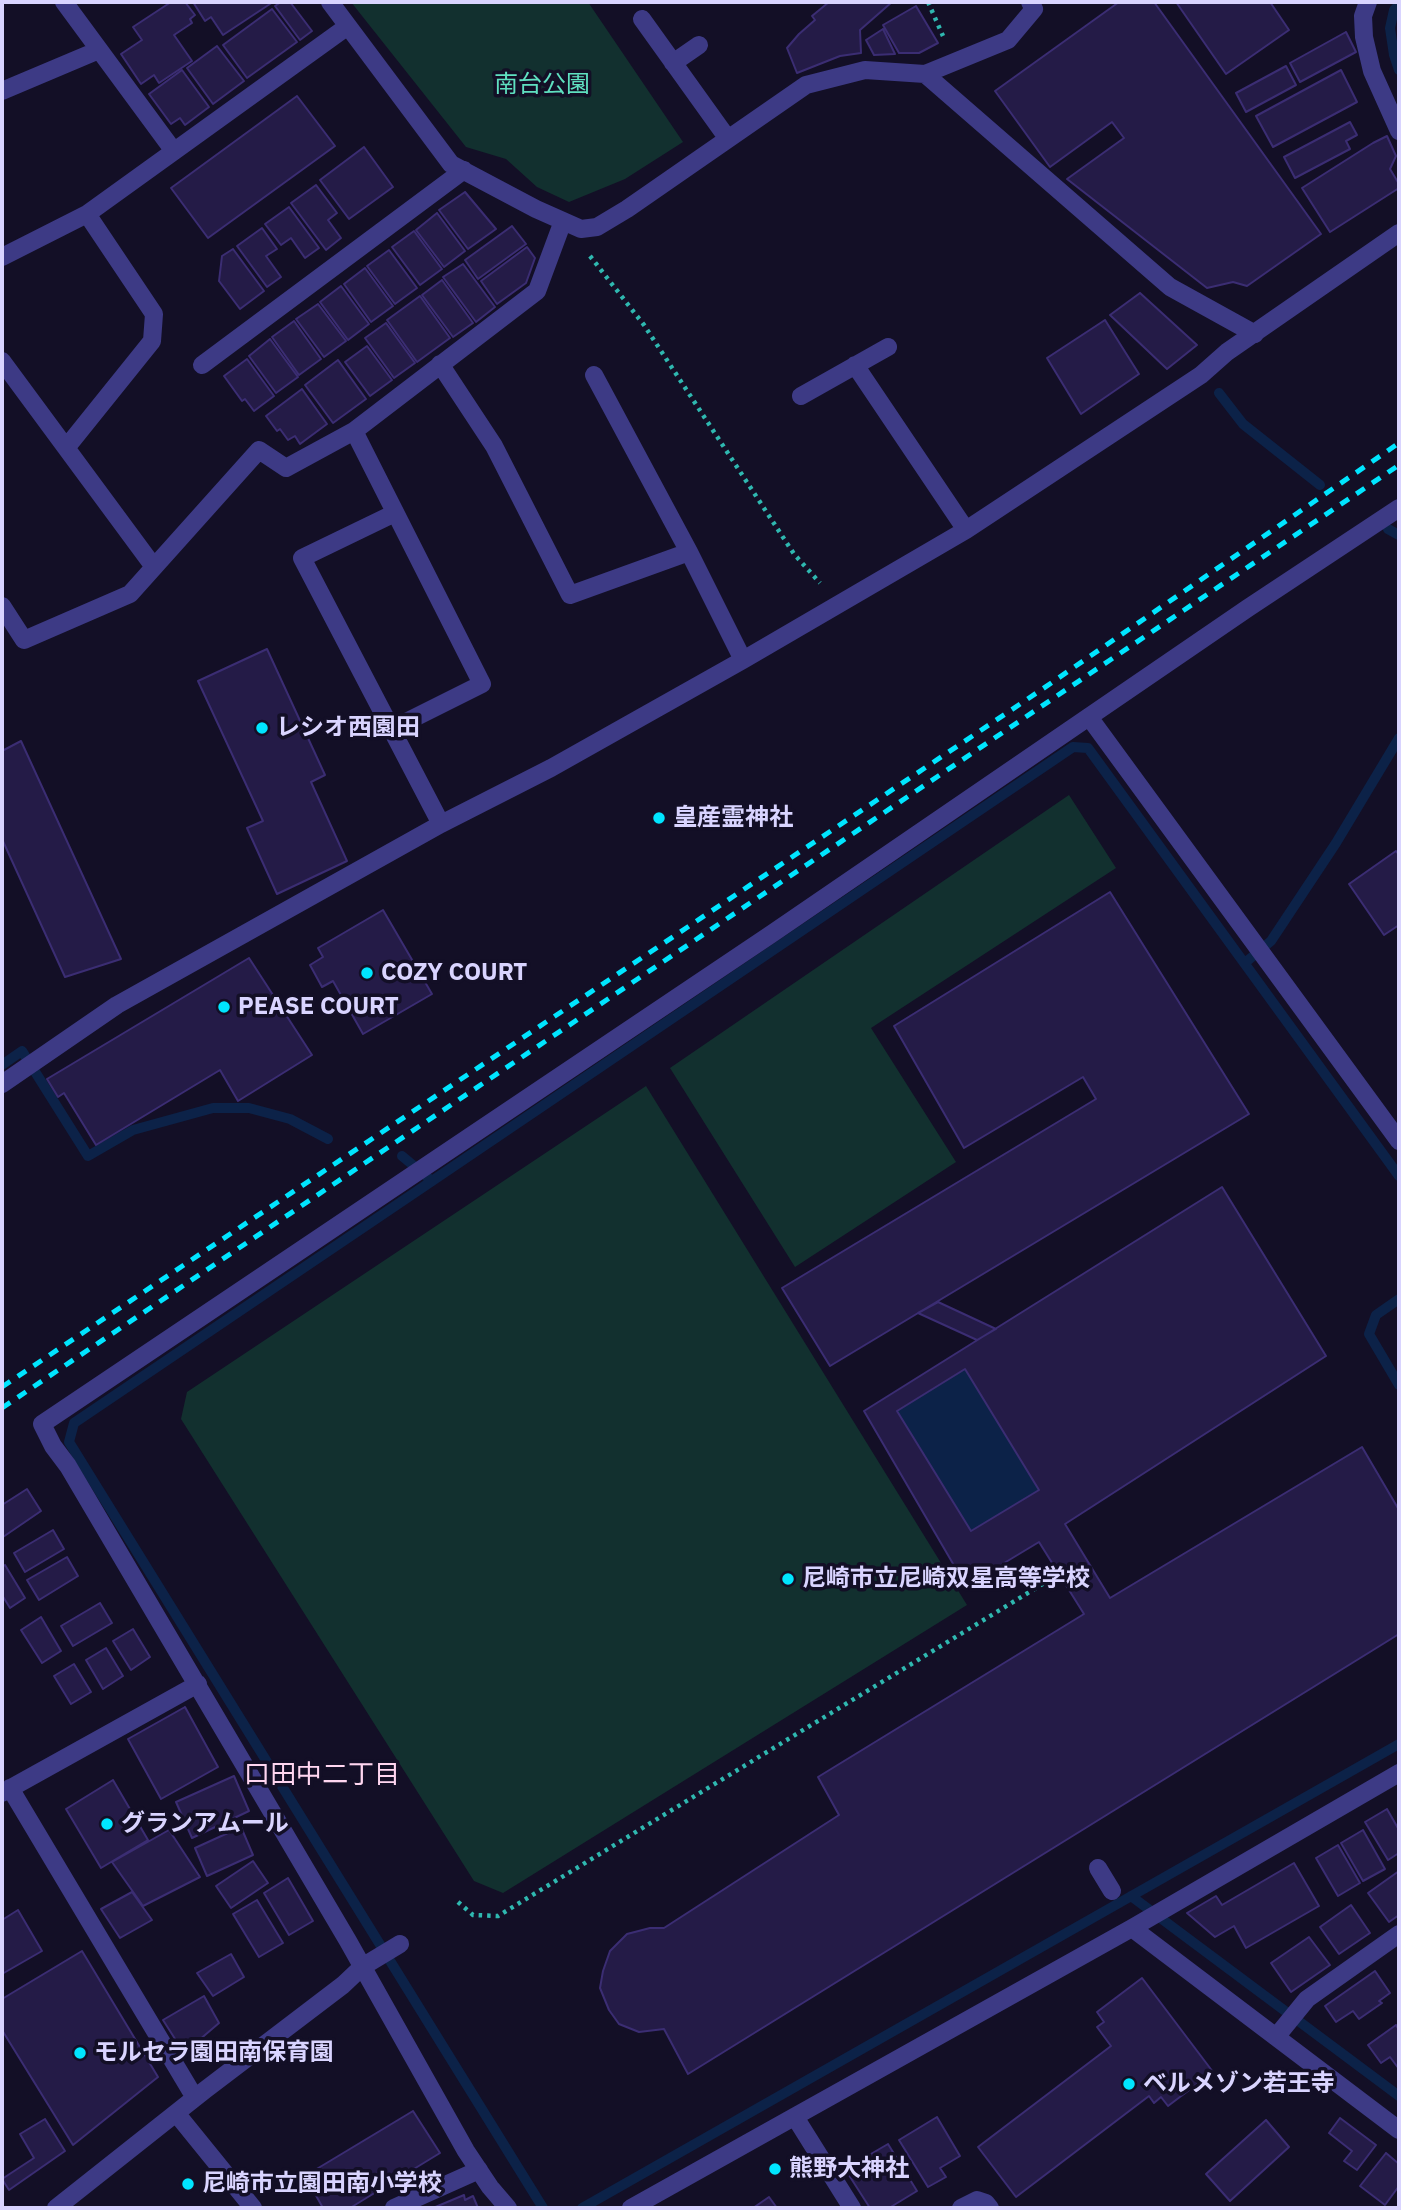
<!DOCTYPE html>
<html>
<head>
<meta charset="utf-8">
<style>
	body { margin:0 }
	#map { position:relative; width:1401px; height:2210px; overflow:hidden; background:#130f26; font-family:"IBM Plex Sans",sans-serif }
	canvas { display:block }
	.frame { position:absolute; inset:0; border:4px solid #d9d4ff; pointer-events:none }
</style>
</head>
<body>
<div id="map">
<canvas width="1401" height="2210"></canvas>
<div class="frame"></div>
</div>
<script>
const ctx = document.querySelector('canvas').getContext('2d');
ctx.lineJoin = 'round';
function fill(path, color) { ctx.fillStyle = color; ctx.fill(path, 'evenodd'); }
const toPath = rows => new Path2D(rows.map(r => 'M' + r).join(''));
function trace(path, color, width, dash) { ctx.strokeStyle = color; ctx.lineWidth = width; ctx.lineCap = dash ? 'butt' : 'round'; ctx.setLineDash(dash || []); ctx.stroke(path); }
function label(font, color, halo, rows, align = 'center') {
  ctx.font = font + ' "IBM Plex Sans","Noto Sans JP",sans-serif'; ctx.lineWidth = 7; ctx.setLineDash([]); ctx.textBaseline = 'middle'; ctx.strokeStyle = halo; ctx.fillStyle = color; for (const [text, x, y, turn = 0] of rows) {
    ctx.save(); ctx.translate(x, y); ctx.rotate((+turn || 0) * Math.PI / 180); ctx.textAlign = isNaN(turn) ? turn : align; if (halo) ctx.strokeText(text, 0, 0); ctx.fillText(text, 0, 0); ctx.restore();
  }
}
const green = toPath([
	[351,2,588,2,683,142,625,179,569,202,537,187,506,159,466,147],
	[1069,795,1116,868,871,1028,956,1162,795,1267,670,1068],
	[646,1086,967,1605,503,1893,474,1881,181,1419,187,1392]
]);
const water = toPath([
	[965,1369,1039,1490,971,1531,897,1411]
]);
const stream = toPath([
	[1399,5,1394,10,1390,28,1394,55,1399,70],
	[1219,393,1243,424,1320,485],
	[1388,529,1399,535],
	[1246,962,1271,941,1336,843,1399,738],
	[2,1065,22,1051,88,1156,133,1130,213,1108,249,1108,290,1119,328,1139],
	[402,1156,432,1181,74,1423,69,1442,543,2208],
	[432,1181,1073,747,1088,748,1399,1176],
	[1399,1299,1376,1315,1369,1334,1399,1385],
	[1131,1896,1399,2096],
	[582,2208,1399,1744]
]);
const building = toPath([
	[171,2,185,2,195,15,190,19,192,23,174,35,192,61,159,83,154,75,141,84,121,54,142,40,133,27,171,2],
	[193,2,273,2,223,35,211,17,205,21,193,2],
	[281,2,290,2,312,31,300,40,275,6,281,2],
	[829,2,892,2,860,30,861,53,840,56,797,73,787,48,799,34,815,20,812,16,829,2],
	[1119,2,1154,2,1321,234,1247,286,1233,282,1207,288,1067,179,1124,138,1112,122,1050,167,995,91,1119,2],
	[1176,2,1270,2,1289,30,1226,74,1176,2],
	[916,6,938,43,919,53,899,53,883,25,916,6],
	[272,9,297,42,247,78,223,45,272,9],
	[883,29,895,54,874,55,866,40,883,29],
	[1346,32,1356,52,1300,82,1290,63,1346,32],
	[217,46,244,81,213,104,187,68,217,46],
	[1286,66,1296,85,1246,112,1236,93,1286,66],
	[182,70,209,107,185,125,180,118,171,124,149,94,182,70],
	[1341,70,1357,102,1273,147,1256,116,1341,70],
	[297,96,335,146,208,238,171,188,297,96],
	[1350,122,1357,135,1346,141,1350,149,1295,178,1284,157,1350,122],
	[1387,136,1396,156,1390,169,1399,184,1399,188,1330,232,1302,188,1373,143,1387,136],
	[364,147,393,187,349,219,320,180,364,147],
	[316,185,337,213,328,220,341,238,326,250,291,203,316,185],
	[465,192,496,229,468,249,439,210,465,192],
	[289,207,319,248,305,258,291,238,281,245,265,224,289,207],
	[437,213,465,251,444,267,416,230,437,213],
	[512,226,526,244,478,279,465,260,512,226],
	[262,228,277,249,266,256,281,277,267,287,237,246,262,228],
	[414,231,442,269,420,285,392,247,414,231],
	[527,247,535,258,526,283,497,304,481,281,527,247],
	[233,249,264,291,240,309,219,281,222,256,233,249],
	[389,250,417,288,395,304,367,266,389,250],
	[463,264,495,307,476,322,443,277,463,264],
	[365,268,393,306,371,322,344,284,365,268],
	[442,280,473,323,453,337,422,295,442,280],
	[341,286,369,324,348,340,320,302,341,286],
	[1140,293,1197,345,1167,369,1110,315,1140,293],
	[420,296,450,338,417,362,387,320,420,296],
	[318,304,346,341,324,357,296,319,318,304],
	[1105,320,1139,374,1081,414,1047,358,1105,320],
	[294,321,321,359,299,375,272,337,294,321],
	[386,323,415,363,394,378,365,338,386,323],
	[270,339,298,377,276,393,249,356,270,339],
	[367,346,392,380,370,396,345,362,367,346],
	[247,359,274,396,254,411,245,399,242,401,224,376,247,359],
	[338,360,366,399,333,423,305,385,338,360],
	[302,389,327,424,300,444,295,436,288,440,280,429,277,431,266,416,302,389],
	[267,649,325,775,311,782,347,861,277,894,247,828,263,821,198,681,267,649],
	[21,741,121,959,65,977,2,839,2,751,21,741],
	[1396,851,1399,855,1399,925,1384,935,1349,884,1396,851],
	[1110,892,1249,1114,830,1366,782,1288,1096,1099,1083,1077,964,1148,894,1026,1110,892],
	[383,910,432,994,363,1034,333,981,322,987,310,965,323,957,318,948,383,910],
	[249,958,312,1055,238,1101,220,1070,96,1145,64,1093,58,1097,47,1079,249,958],
	[1222,1187,1326,1356,1065,1524,1110,1598,1362,1447,1399,1510,1399,1634,688,2074,664,2029,639,2032,619,2024,609,2010,600,1988,603,1971,610,1951,627,1934,650,1928,664,1928,839,1815,818,1777,1084,1614,1039,1542,966,1586,864,1411,1222,1187],
	[965,1369,1039,1490,971,1531,897,1411,965,1369],
	[938,1302,996,1329,977,1340,918,1313,938,1302],
	[27,1489,41,1511,3,1537,2,1505,27,1489],
	[53,1530,64,1549,25,1572,14,1553,53,1530],
	[67,1557,78,1576,39,1600,27,1580,67,1557],
	[5,1565,25,1598,10,1608,2,1595,2,1567,5,1565],
	[100,1603,112,1623,73,1646,61,1626,100,1603],
	[41,1617,61,1651,42,1663,21,1630,41,1617],
	[133,1629,150,1657,131,1670,113,1641,133,1629],
	[106,1648,123,1676,103,1689,86,1660,106,1648],
	[74,1664,91,1692,71,1704,54,1676,74,1664],
	[185,1707,218,1767,161,1799,128,1739,185,1707],
	[234,1776,249,1811,192,1838,176,1802,234,1776],
	[113,1780,148,1840,101,1868,66,1809,113,1780],
	[1387,1809,1399,1830,1399,1853,1388,1860,1365,1822,1387,1809],
	[241,1827,253,1855,207,1876,195,1848,241,1827],
	[169,1830,200,1877,143,1906,112,1862,169,1830],
	[1363,1830,1385,1869,1363,1881,1341,1843,1363,1830],
	[1338,1845,1360,1883,1338,1896,1316,1858,1338,1845],
	[253,1861,268,1883,231,1908,216,1886,253,1861],
	[1294,1863,1319,1906,1246,1948,1234,1926,1215,1937,1187,1913,1216,1896,1222,1905,1294,1863],
	[1399,1871,1399,1915,1389,1922,1368,1893,1399,1871],
	[288,1878,313,1921,289,1935,264,1893,288,1878],
	[132,1892,152,1920,120,1938,101,1909,132,1892],
	[257,1900,283,1943,259,1957,233,1914,257,1900],
	[1351,1905,1370,1933,1339,1954,1320,1927,1351,1905],
	[18,1910,42,1951,2,1974,2,1920,18,1910],
	[1309,1937,1330,1965,1291,1992,1271,1963,1309,1937],
	[82,1951,158,2077,73,2145,2,2030,2,1999,82,1951],
	[231,1954,244,1977,213,1996,197,1973,231,1954],
	[1375,1971,1390,1993,1379,2001,1382,2003,1359,2019,1353,2011,1336,2022,1325,2006,1375,1971],
	[1142,1978,1213,2072,1168,2106,1161,2097,1154,2103,1149,2096,1016,2197,978,2147,1111,2046,1097,2027,1104,2022,1097,2012,1142,1978],
	[204,1996,219,2023,184,2053,163,2020,204,1996],
	[1396,2025,1399,2030,1399,2069,1390,2057,1381,2063,1368,2045,1396,2025],
	[413,2111,440,2153,350,2208,323,2208,305,2176,413,2111],
	[937,2117,960,2156,940,2168,946,2177,928,2187,899,2140,937,2117],
	[1340,2118,1376,2145,1357,2170,1344,2161,1352,2151,1329,2133,1340,2118],
	[45,2119,65,2151,9,2190,2,2179,34,2158,20,2134,45,2119],
	[1266,2120,1289,2147,1230,2201,1206,2174,1266,2120],
	[888,2144,917,2191,889,2208,870,2208,845,2169,888,2144],
	[1386,2153,1399,2164,1399,2186,1385,2205,1360,2186,1386,2153],
	[464,2195,465,2200,473,2196,478,2208,433,2208,464,2195],
	[769,2197,777,2208,753,2208,769,2197]
]);
const path = toPath([
	[928,2,943,36],
	[590,256,644,325,794,554,820,583],
	[458,1902,473,1915,498,1916,1059,1574]
]);
const service = toPath([
	[1098,1868,1112,1891]
]);
const minor = toPath([
	[64,2,173,150],
	[330,2,451,164,536,209,581,229,597,227,627,209,806,85,865,70,925,74,1170,287,1255,334],
	[1368,2,1363,16,1364,37,1372,71,1399,131],
	[642,19,728,139],
	[673,63,699,45],
	[925,74,1008,40,1034,9,1030,2],
	[2,91,99,50],
	[2,257,87,214,348,26],
	[2,361,154,567],
	[440,364,494,446,570,595,689,552],
	[202,365,464,170],
	[855,365,966,530],
	[594,375,689,552,743,660],
	[801,396,888,347],
	[354,431,482,684,392,729],
	[66,448,152,341,154,314,87,214],
	[395,513,302,558,441,824],
	[2,606,24,640,130,594,259,450,286,468,354,431,537,291,563,221],
	[1089,717,1399,1141],
	[2,1084,117,1005,441,824,551,768,743,660,966,530,1201,375,1227,352,1399,233],
	[10,1788,195,2098],
	[2,1793,198,1684],
	[1132,1928,1399,2130],
	[1276,2037,1307,1999,1399,1934],
	[176,2113,253,2208],
	[795,2117,852,2208],
	[56,2208,205,2090,343,1985,362,1967,400,1944],
	[394,2208,479,2170],
	[508,2208,490,2187,466,2151,348,1941,68,1466,53,1446,42,1424,770,935,1248,608,1399,508],
	[631,2208,1132,1928,1399,1773],
	[961,2208,977,2200,986,2203,990,2208]
]);
const rail = toPath([
	[2,1387,1041,690,1399,443],
	[2,1408,1399,465]
]);
const markers = [
	[262,728,7,"#00e5ff"],
	[659,818,7,"#00e5ff"],
	[367,973,7,"#00e5ff"],
	[224,1007,7,"#00e5ff"],
	[788,1579,7,"#00e5ff"],
	[107,1824,7,"#00e5ff"],
	[80,2053,7,"#00e5ff"],
	[1129,2084,7,"#00e5ff"],
	[775,2169,7,"#00e5ff"],
	[188,2184,7,"#00e5ff"]
];
const parkNames = [
	["南台公園",542,85]
];
const poiNames = [
	["レシオ西園田",276,728],
	["皇産霊神社",673,818],
	["COZY COURT",381,973],
	["PEASE COURT",238,1007],
	["尼崎市立尼崎双星高等学校",802,1579],
	["グランアムール",121,1824],
	["モルセラ園田南保育園",94,2053],
	["ベルメゾン若王寺",1143,2084],
	["熊野大神社",789,2169],
	["尼崎市立園田南小学校",202,2184]
];
const neighbourhoodNames = [
	["口田中二丁目",322,1775]
];
fill(green, '#12302f');
fill(water, '#0c2248');
trace(stream, '#0c2248', 10);
fill(building, '#241b47');
trace(building, '#3b2d73', 2);
trace(path, '#2fb8b0', 4.5, [3.5, 5]);
trace(service, '#3d3a85', 18);
trace(minor, '#3d3a85', 18);
trace(rail, '#00e5ff', 5, [10, 9]);
for (const [x, y, r, color] of markers) { const dot = new Path2D(); dot.arc(x, y, r, 0, 2 * Math.PI); ctx.fillStyle = color; ctx.fill(dot); trace(dot, '#130f26', 2.5); }
label('24px', '#5fe0c0', '#130f26', parkNames);
label('bold 24px', '#d9d4ff', '#130f26', poiNames, 'left');
label('26px', '#ffd6f0', '#130f26', neighbourhoodNames);
</script>
</body>
</html>
